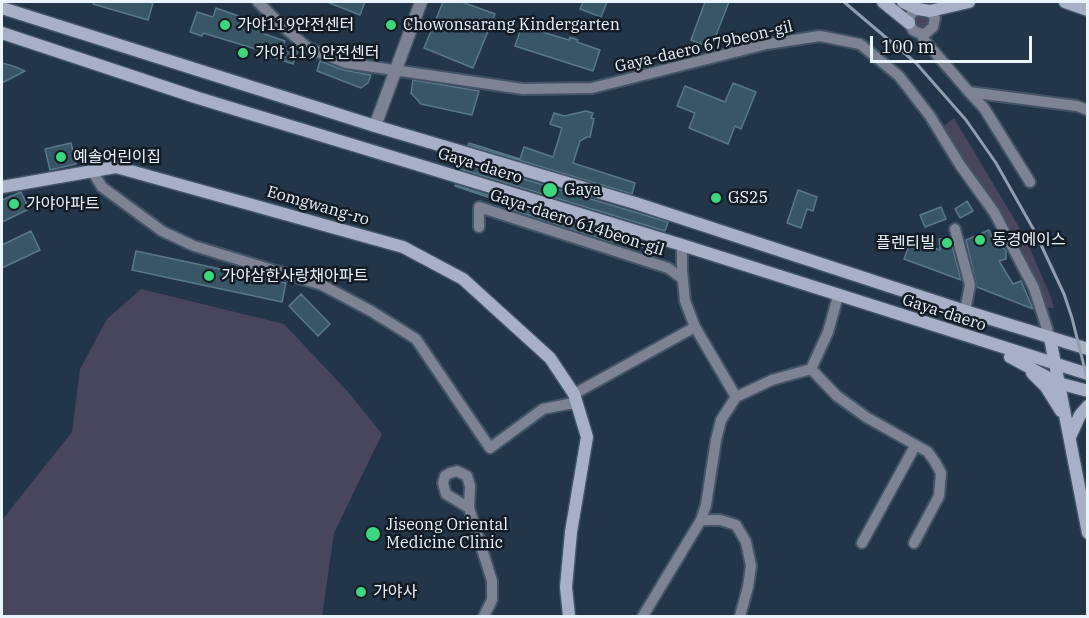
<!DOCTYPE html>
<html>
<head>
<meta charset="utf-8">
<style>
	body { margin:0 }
	#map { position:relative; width:1089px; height:618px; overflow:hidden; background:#223549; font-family:"IBM Plex Serif",serif }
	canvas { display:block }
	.frame { position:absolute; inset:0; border:3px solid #eaf4fe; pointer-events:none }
	.scale { position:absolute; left:870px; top:36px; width:162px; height:27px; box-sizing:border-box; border:3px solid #eaf4fe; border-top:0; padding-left:8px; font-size:18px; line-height:21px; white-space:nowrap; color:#eaf4fe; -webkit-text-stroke:4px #131c25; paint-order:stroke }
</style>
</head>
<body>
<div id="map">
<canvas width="1089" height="618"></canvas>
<div class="frame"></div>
<div class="scale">100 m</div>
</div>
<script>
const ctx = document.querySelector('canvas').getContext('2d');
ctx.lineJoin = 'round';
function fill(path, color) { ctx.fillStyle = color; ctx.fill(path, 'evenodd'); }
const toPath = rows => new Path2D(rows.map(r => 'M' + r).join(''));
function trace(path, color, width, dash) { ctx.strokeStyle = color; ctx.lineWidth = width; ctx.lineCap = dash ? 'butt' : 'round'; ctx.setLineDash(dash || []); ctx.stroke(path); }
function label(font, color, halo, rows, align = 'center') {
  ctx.font = font + ' "IBM Plex Serif","Noto Sans KR",serif'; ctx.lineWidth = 5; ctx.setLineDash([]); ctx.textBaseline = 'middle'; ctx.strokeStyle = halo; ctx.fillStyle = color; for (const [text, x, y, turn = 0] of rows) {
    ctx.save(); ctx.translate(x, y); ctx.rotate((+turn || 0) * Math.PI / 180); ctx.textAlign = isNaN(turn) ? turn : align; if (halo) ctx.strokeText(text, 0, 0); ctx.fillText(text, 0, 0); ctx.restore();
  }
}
const green = toPath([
	[915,14,928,14,931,24,923,30,914,25],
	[954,118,1025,237,1050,295,1054,308,1040,307,1034,288,945,142,944,126],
	[141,289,284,324,349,393,382,434,334,533,322,616,2,616,2,520,72,432,80,369,107,319]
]);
const building = toPath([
	[94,2,147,2,153,3,148,20,93,4,94,2],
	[327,2,365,2,360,15,327,2],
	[443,2,462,2,495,14,473,68,424,48,443,2],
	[583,2,607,2,601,17,580,9,583,2],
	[705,2,729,2,711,48,691,40,705,2],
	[216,8,264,25,262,33,285,41,283,46,298,51,293,64,259,52,259,50,203,33,202,36,190,32,197,12,213,17,216,8],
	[522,26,569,40,570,37,578,40,577,42,600,50,593,71,515,46,522,26],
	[320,61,343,70,371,75,368,83,361,88,317,71,320,61],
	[2,63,13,66,25,71,2,83,2,63],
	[413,80,479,91,472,115,421,104,411,93,413,80],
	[733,83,756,92,741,129,735,126,728,144,689,128,695,113,677,106,685,86,725,102,733,83],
	[586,111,593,113,591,118,594,119,590,137,587,137,580,141,573,163,635,183,632,194,468,145,469,143,520,159,524,147,553,157,562,128,550,124,554,113,564,116,586,111],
	[71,143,76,164,50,170,45,149,71,143],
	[463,161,668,222,665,231,460,169,463,161],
	[455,185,660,247,658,252,615,238,613,243,513,210,514,206,455,186,455,185],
	[798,190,817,197,813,211,807,209,801,228,787,223,798,190],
	[21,192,29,209,2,222,2,200,21,192],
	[967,201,973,211,960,218,955,209,967,201],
	[941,207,946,219,925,227,920,215,941,207],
	[989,230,994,242,1006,250,1006,259,999,261,1013,284,1021,281,1033,309,977,287,966,240,989,230],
	[31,231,40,250,2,268,2,245,31,231],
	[950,238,961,280,904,259,911,240,940,250,939,239,950,238],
	[136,251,286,283,282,302,132,270,136,251],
	[301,294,330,324,318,336,289,306,301,294]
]);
const minor = toPath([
	[258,2,280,24,308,48,346,63,523,89,592,88,767,44,820,36,860,44,899,76,930,116,960,165,994,212,1034,288,1050,338],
	[918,9,911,14,909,23,913,30,921,34,926,33,933,27,935,18,930,11],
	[921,34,925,41,969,92,1077,106,1088,110],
	[969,92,984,108,1030,182],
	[92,171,102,187,162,231,194,246,322,285,371,311,416,339,490,448,543,409,568,404,577,404],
	[479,227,479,207,668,268,683,279],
	[955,229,970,285,965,311],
	[682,245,682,270,685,301,695,327,736,397],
	[811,369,837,396,866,417,928,452,935,462,941,473,939,496,914,543],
	[574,394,695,327],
	[469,508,446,494,443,483,445,476,450,473,457,471,467,476,470,486,469,508,492,581,492,600,484,616],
	[701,520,720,520,736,525,746,542,751,566,748,587,740,616],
	[862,543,915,446],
	[643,616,701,520,706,505,716,440,721,420,736,397,772,380,811,369,828,332,838,296]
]);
const tertiary = toPath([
	[375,126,421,2]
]);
const secondary = toPath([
	[883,2,909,23],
	[903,2,918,9,930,11,969,2],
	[1065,2,1088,10],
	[2,8,375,126,635,203,965,311,1088,349],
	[2,33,198,98,682,245,1088,374],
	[2,187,116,167,403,247,463,279,550,358,574,394,587,437,571,532,566,587,569,616],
	[1050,338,1088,533],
	[1010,357,1058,383,1088,391],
	[1032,373,1046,387,1061,411],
	[1070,437,1080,415,1088,406]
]);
const rail = toPath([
	[844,2,916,63,966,120,996,163,1035,232,1064,294,1072,318,1088,382]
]);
const markers = [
	[225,25,6,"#3cd77e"],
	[391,25,6,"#3cd77e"],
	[243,53,6,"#3cd77e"],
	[61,157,6,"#3cd77e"],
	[550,190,8,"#3cd77e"],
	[716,198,6,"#3cd77e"],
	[14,204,6,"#3cd77e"],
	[980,240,6,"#3cd77e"],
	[947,243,6,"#3cd77e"],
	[209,276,6,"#3cd77e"],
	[373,534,8,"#3cd77e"],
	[361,592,6,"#3cd77e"]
];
const poiNames = [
	["가야119안전센터",237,25],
	["Chowonsarang Kindergarten",403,25],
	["가야 119 안전센터",255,53],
	["예솔어린이집",73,157],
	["Gaya",564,190],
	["GS25",728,198],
	["가야아파트",26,204],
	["동경에이스",992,240],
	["플렌티빌",935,243,"right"],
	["가야삼한사랑채아파트",221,276],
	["Jiseong Oriental",386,525],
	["Medicine Clinic",386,543],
	["가야사",373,592]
];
const streetNames = [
	["Gaya-daero 679beon-gil",704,47,-13],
	["Gaya-daero",480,166,17],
	["Eomgwang-ro",318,206,16],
	["Gaya-daero 614beon-gil",577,223,18],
	["Gaya-daero",944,313,18]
];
fill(green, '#48465d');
fill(building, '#385665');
trace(building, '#597988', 1.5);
trace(minor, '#425466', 14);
trace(tertiary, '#425466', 15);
trace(secondary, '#425466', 15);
trace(minor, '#7d8392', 10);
trace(tertiary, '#7d8392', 12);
trace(secondary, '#a7b0c7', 12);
trace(rail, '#909ead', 3);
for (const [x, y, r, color] of markers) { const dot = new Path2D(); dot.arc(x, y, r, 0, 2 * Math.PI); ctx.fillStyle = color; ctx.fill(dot); trace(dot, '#131c25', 2); }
label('16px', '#eaf4fe', '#131c25', poiNames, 'left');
label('16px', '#eaf4fe', '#131c25', streetNames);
</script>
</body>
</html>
